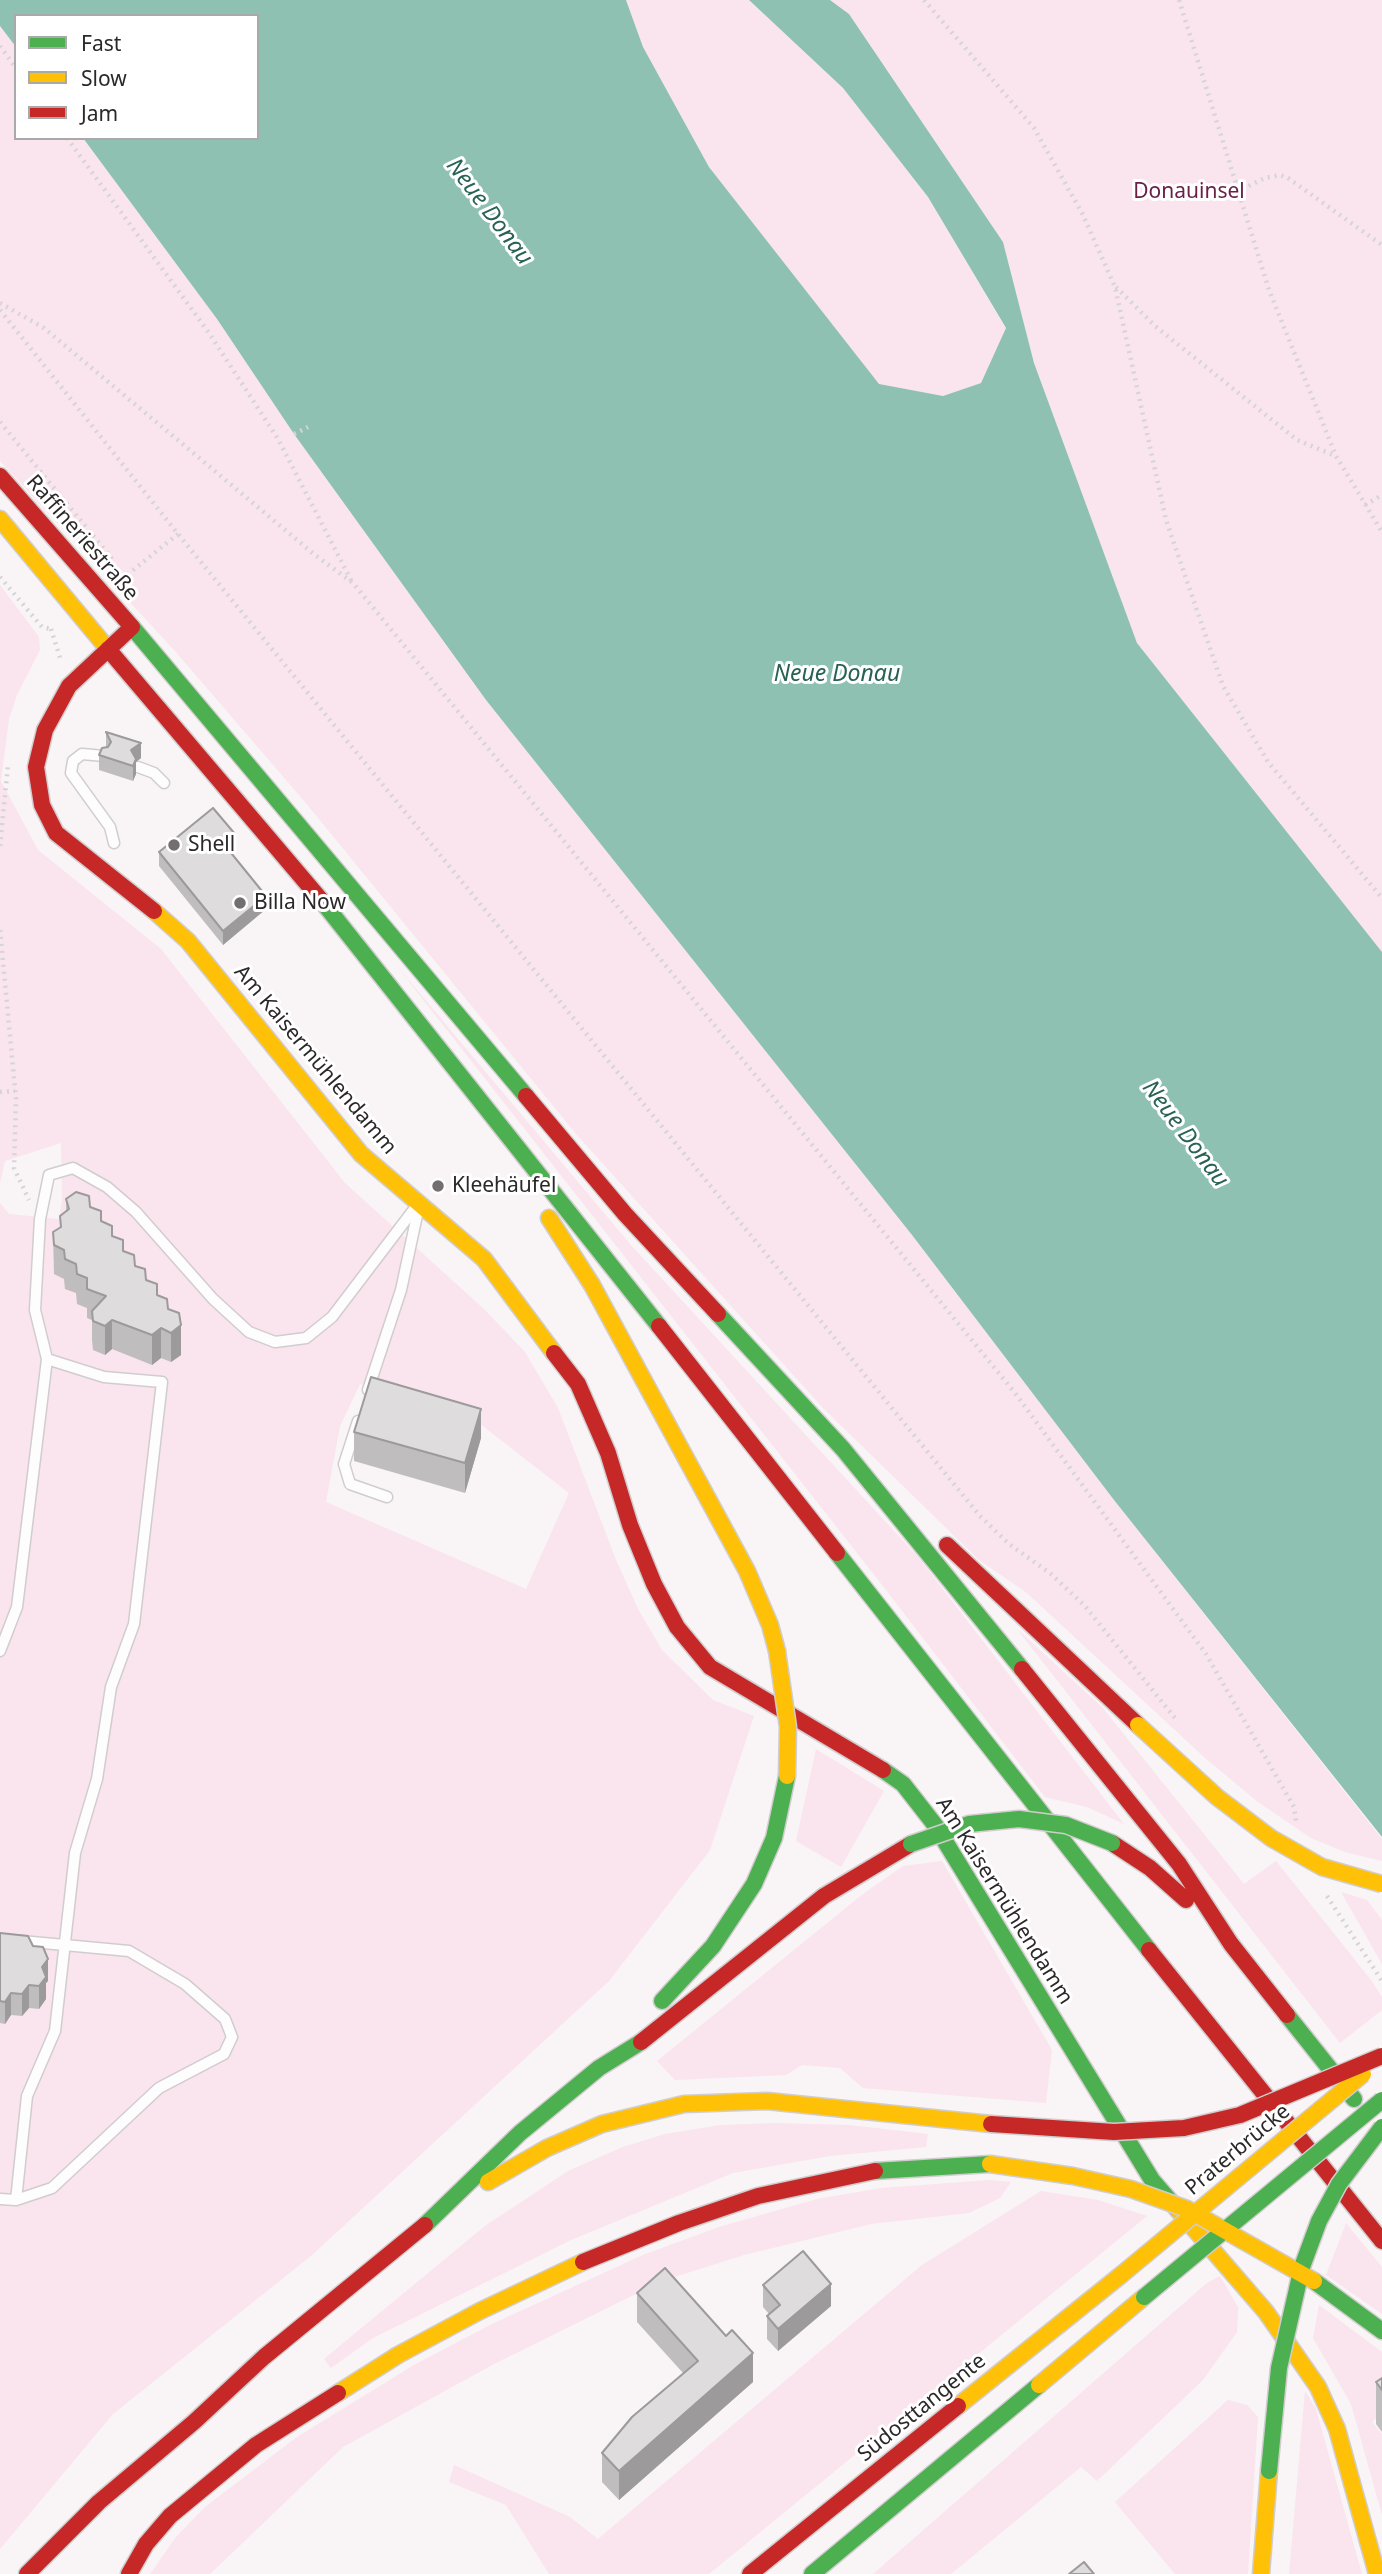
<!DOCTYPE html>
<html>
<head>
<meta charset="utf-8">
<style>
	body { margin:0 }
	#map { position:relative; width:1382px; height:2574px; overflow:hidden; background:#f9f4f6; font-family:"Noto Sans",sans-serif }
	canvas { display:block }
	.legend { position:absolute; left:14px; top:14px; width:245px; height:126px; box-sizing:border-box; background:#fff; border:2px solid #aaa9a9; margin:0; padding:9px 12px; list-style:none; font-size:21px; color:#2b2829 }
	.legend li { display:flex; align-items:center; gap:14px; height:35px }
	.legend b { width:35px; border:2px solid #aaa9a9 }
</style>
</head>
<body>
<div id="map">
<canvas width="1382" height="2574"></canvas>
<ul class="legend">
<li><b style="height:9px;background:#4caf50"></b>Fast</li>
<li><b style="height:9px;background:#ffc107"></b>Slow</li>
<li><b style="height:9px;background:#c62828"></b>Jam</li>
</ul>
</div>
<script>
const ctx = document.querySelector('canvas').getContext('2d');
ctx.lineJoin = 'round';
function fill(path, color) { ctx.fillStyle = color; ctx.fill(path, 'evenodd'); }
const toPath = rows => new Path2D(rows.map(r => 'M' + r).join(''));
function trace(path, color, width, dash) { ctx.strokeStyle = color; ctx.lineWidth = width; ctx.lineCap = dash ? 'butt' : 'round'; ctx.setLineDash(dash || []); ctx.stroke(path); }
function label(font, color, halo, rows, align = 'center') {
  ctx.font = font + ' "Noto Sans",sans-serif'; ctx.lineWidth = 6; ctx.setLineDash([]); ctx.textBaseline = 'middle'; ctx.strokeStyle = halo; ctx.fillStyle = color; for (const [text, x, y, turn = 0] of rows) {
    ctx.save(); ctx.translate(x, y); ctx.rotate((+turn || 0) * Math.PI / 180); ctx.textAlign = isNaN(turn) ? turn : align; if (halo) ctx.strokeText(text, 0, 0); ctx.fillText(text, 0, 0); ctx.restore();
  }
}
const green = toPath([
	[626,0,749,0,843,88,928,197,1006,329,981,383,943,396,879,385,709,167,643,47],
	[830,0,1382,0,1382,952,1137,643,1034,363,1003,242,849,14],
	[0,26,16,47,16,138,83,138,217,319,294,434,486,700,912,1235,1114,1500,1382,1839,1382,1861,1345,1852,1311,1838,1258,1802,1204,1757,1027,1593,979,1560,823,1408,577,1135,305,802,175,651,0,461],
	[0,585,39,637,40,650,17,695,9,719,1,781,38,850,161,949,345,1183,485,1310,525,1352,558,1408,616,1560,638,1609,662,1650,713,1700,754,1716,710,1850,609,1981,312,2255,113,2414,0,2549,0,1203,9,1214,59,1219,62,1200,61,1143,5,1161,0,1183],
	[360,1384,475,1420,569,1493,526,1589,326,1502,340,1426],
	[396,965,630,1244,918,1557,1124,1824,1087,1807,1045,1797,886,1590],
	[1017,1629,1102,1707,1244,1884,1276,1861,1371,1980,1382,1997,1382,2010,1340,2043],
	[816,1749,884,1791,841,1867,796,1841],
	[942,1861,1052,2050,1046,2103,863,2088,840,2068,802,2065,786,2075,675,2080,657,2061,863,1894,903,1866],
	[1341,1892,1367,1900,1382,1920,1382,1964],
	[774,2123,849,2125,928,2134,926,2147,830,2156,733,2173,571,2240,373,2338,331,2368,324,2359,485,2226,568,2171,623,2147,665,2134,721,2125],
	[989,2180,1011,2182,1000,2198,969,2213,871,2224,744,2255,662,2281,492,2365,343,2447,210,2574,150,2574,176,2537,205,2507,297,2437,414,2365,492,2324,643,2255,719,2227,817,2199,881,2188],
	[1041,2191,1098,2200,1147,2216,709,2574,549,2574,506,2505,449,2482,454,2465,570,2517,598,2539,922,2265],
	[1346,2223,1382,2267,1382,2314,1326,2275],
	[1220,2276,1238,2307,1237,2332,1203,2380,1097,2481,1081,2467,951,2574,873,2574,1207,2283],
	[1319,2305,1382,2352,1382,2413,1372,2422,1382,2434,1382,2515,1351,2404,1313,2338],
	[1305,2391,1316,2409,1362,2574,1289,2574],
	[1228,2400,1247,2405,1258,2417,1248,2574,1175,2574,1115,2502]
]);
const water = toPath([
	[0,0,626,0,643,47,709,167,879,384,943,396,981,383,1006,328,928,197,843,88,749,0,830,0,849,14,1003,242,1034,363,1137,643,1382,952,1382,1837,1114,1500,912,1235,486,700,294,434,217,319,83,138,257,138,257,16,16,16,16,47,0,26]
]);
const path = toPath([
	[924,0,1034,128,1082,213,1115,287,1166,520,1223,686,1268,762,1382,898],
	[1179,0,1269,290,1336,456,1382,532],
	[0,46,16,68],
	[67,138,209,333,278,439,352,582],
	[1236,192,1265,178,1280,175,1288,178,1382,245],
	[1116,287,1155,326,1297,440,1336,456],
	[0,303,44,328,315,555,353,583,1015,1393,1206,1654,1294,1807,1296,1821],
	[0,310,178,534,980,1516,1009,1544,1051,1574,1084,1605,1175,1718],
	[0,422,113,560,113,568],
	[294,434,308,427],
	[1365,505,1382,495],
	[0,577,42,627,51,629],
	[122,579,178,534],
	[51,629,61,661],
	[0,846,8,765],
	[0,930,16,1099,14,1168,29,1200],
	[0,1092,15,1091],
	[1327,1896,1382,1981]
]);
const lane = toPath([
	[104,756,82,754,73,761,71,773,110,827,114,843],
	[138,767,154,773,164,783],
	[368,1390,401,1290,419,1206],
	[358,1421,344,1464,350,1484,387,1497],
	[0,1651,17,1607,47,1359,35,1310,40,1219,49,1175,73,1168,107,1187,136,1212,213,1299,249,1332,275,1342,306,1338,332,1317,418,1204],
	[0,1939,129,1951,185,1984,225,2019,232,2037,224,2054,159,2088,52,2188,16,2200,0,2199],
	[16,2200,27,2096,55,2031,75,1853,97,1779,111,1687,134,1624,162,1382,104,1377,47,1359]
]);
const fast = toPath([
	[132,627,526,1096],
	[321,900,659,1326],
	[718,1314,843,1449,1022,1669],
	[837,1553,1149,1950],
	[883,1770,903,1784,935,1825,1152,2180,1178,2210],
	[662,2001,713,1946,754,1884,774,1838,787,1776],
	[1287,2015,1354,2099],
	[875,2171,990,2164],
	[425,2225,520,2133,599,2068,641,2042],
	[1314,2281,1382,2331],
	[812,2574,1039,2385]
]);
const slow = toPath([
	[0,519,108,649],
	[154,911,188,941,361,1154,484,1259,554,1353],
	[549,1218,592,1285,747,1571,770,1625,777,1651],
	[488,2182,547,2148,602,2124,684,2104,767,2101,991,2124],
	[1178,2210,1266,2312,1318,2387,1337,2429,1377,2574],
	[1039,2385,1144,2297],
	[338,2393,398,2355,480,2311,583,2262],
	[958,2406,1121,2275],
	[1261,2574,1269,2471]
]);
const jam = toPath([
	[0,476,132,627,69,686,45,730,36,767,42,805,56,833,154,911],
	[108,649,321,900],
	[526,1096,625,1214,718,1314],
	[659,1326,837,1553],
	[554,1353,578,1384,608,1453,630,1525,654,1584,677,1627,710,1667,883,1770],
	[947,1545,1138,1725],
	[1022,1669,1179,1864,1231,1944,1287,2015],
	[1112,1843,1150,1868,1186,1900],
	[1149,1950,1382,2241],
	[641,2042,824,1896,911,1844],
	[583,2262,679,2223,758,2196,875,2171],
	[27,2574,99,2502,194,2422,264,2357,425,2225],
	[129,2574,146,2544,170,2516,256,2445,338,2393],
	[750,2574,958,2406]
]);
const fastBridge = toPath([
	[911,1844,969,1824,1019,1819,1066,1825,1112,1843],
	[1144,2297,1382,2100],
	[1269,2471,1279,2368,1302,2267,1319,2221,1339,2184,1382,2127]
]);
const slowBridge = toPath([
	[777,1651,788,1727,787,1776],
	[1138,1725,1217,1797,1271,1838,1322,1867,1382,1884],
	[990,2164,1073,2176,1131,2189,1187,2209,1314,2281],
	[1121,2275,1363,2074]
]);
const jamBridge = toPath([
	[991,2124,1114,2132,1184,2128,1240,2115,1382,2056]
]);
const wall = toPath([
	[106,732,141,758,136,762,136,774,133,781,99,770,99,755,106,748],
	[235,847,229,851,266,909,223,945,159,866,159,852],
	[66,1199,90,1207,168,1309,181,1355,171,1362,161,1358,152,1365,112,1349,105,1355,93,1350,92,1340,92,1320,87,1318,87,1308,77,1304,76,1293,65,1289,64,1279,54,1274,53,1232,60,1228,60,1216,66,1211],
	[354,1432,481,1438,465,1493,354,1461],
	[0,1933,48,1981,46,1983,46,1999,39,2009,29,2008,22,2016,11,2015,5,2024,0,2023],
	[763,2285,831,2306,778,2351,767,2339,767,2316,769,2314,763,2307],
	[637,2293,753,2382,619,2500,602,2482,602,2453,683,2373,637,2322],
	[1382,2378,1382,2432,1376,2424,1376,2382]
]);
const shadedWall = toPath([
	[141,743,141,758,136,762,136,774,133,781,133,766,131,750],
	[235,834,235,847,223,857,223,843],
	[266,896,266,909,223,945,223,931],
	[112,1320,112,1349,105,1355,105,1326],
	[181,1325,181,1355,171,1362,171,1333],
	[161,1328,161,1358,152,1365,152,1335],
	[481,1409,481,1438,465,1493,465,1463],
	[48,1959,48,1981,46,1983,46,1999,39,2009,39,1986,42,1967],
	[29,1985,29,2008,22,2016,22,1994],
	[11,1993,11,2015,5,2024,5,2002],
	[831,2284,831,2306,778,2351,778,2329],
	[753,2353,753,2382,619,2500,619,2471]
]);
const building = toPath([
	[106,732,141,743,131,750,136,759,133,766,99,755,102,748,108,747,111,742,106,732],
	[213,808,235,834,223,843,266,896,223,931,159,852,213,808],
	[76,1192,89,1196,90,1207,101,1211,101,1221,112,1226,112,1236,123,1240,123,1251,134,1255,135,1266,145,1269,146,1280,157,1284,157,1295,167,1299,168,1309,179,1313,181,1325,171,1333,161,1328,152,1335,112,1320,105,1326,93,1321,92,1311,106,1296,87,1289,87,1278,77,1274,76,1264,65,1259,64,1250,54,1245,53,1232,61,1227,60,1216,69,1209,66,1199,76,1192],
	[371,1377,481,1409,465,1463,354,1432,371,1377],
	[0,1933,28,1936,33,1946,43,1947,48,1959,42,1967,46,1977,39,1986,29,1985,22,1994,11,1993,5,2002,0,2001,0,1933],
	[803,2251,831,2284,778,2329,767,2316,780,2305,763,2285,803,2251],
	[665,2268,726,2336,732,2330,753,2353,619,2471,602,2453,632,2417,698,2361,637,2293,665,2268],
	[1382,2378,1382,2390,1376,2382,1382,2378],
	[1084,2562,1094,2574,1069,2574,1084,2562]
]);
const markers = [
	[174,845,7,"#736f71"],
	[240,903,7,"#736f71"],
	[438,1186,7,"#736f71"]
];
const parkNames = [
	["Donauinsel",1189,192]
];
const streetNames = [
	["Raffineriestraße",82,538,49],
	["Am Kaisermühlendamm",315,1060,50],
	["Am Kaisermühlendamm",1004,1901,58],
	["Praterbrücke",1238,2150,-40],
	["Südosttangente",922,2408,-39]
];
const poiNames = [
	["Shell",188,845],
	["Billa Now",254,903],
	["Kleehäufel",452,1186]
];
const waterNames = [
	["Neue Donau",489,212,53],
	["Neue Donau",837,674],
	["Neue Donau",1185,1134,53]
];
fill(green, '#fae4ed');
fill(water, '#8fc1b3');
trace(lane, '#d1cdce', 13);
trace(fast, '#d1cdce', 19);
trace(slow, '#d1cdce', 19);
trace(jam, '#d1cdce', 19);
trace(path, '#d6d5d5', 4.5, [2, 5]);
trace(lane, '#fefdfe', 10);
trace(fast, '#4caf50', 16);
trace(slow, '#ffc107', 16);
trace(jam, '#c62828', 16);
trace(fastBridge, '#d1cdce', 19, []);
trace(slowBridge, '#d1cdce', 19, []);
trace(jamBridge, '#d1cdce', 19, []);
trace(fastBridge, '#4caf50', 16);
trace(slowBridge, '#ffc107', 16);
trace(jamBridge, '#c62828', 16);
fill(wall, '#c0bdbe');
fill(shadedWall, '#9c9a9b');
fill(building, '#dfdcdd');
trace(building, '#9c9a9b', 2);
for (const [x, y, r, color] of markers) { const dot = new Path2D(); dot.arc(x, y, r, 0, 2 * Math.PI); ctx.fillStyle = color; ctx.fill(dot); trace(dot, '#fff', 2.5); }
label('21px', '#692146', '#fff', parkNames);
label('21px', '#2b2829', '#fff', streetNames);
label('21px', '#2b2829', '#fff', poiNames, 'left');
label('italic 23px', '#286253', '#fff', waterNames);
</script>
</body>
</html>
